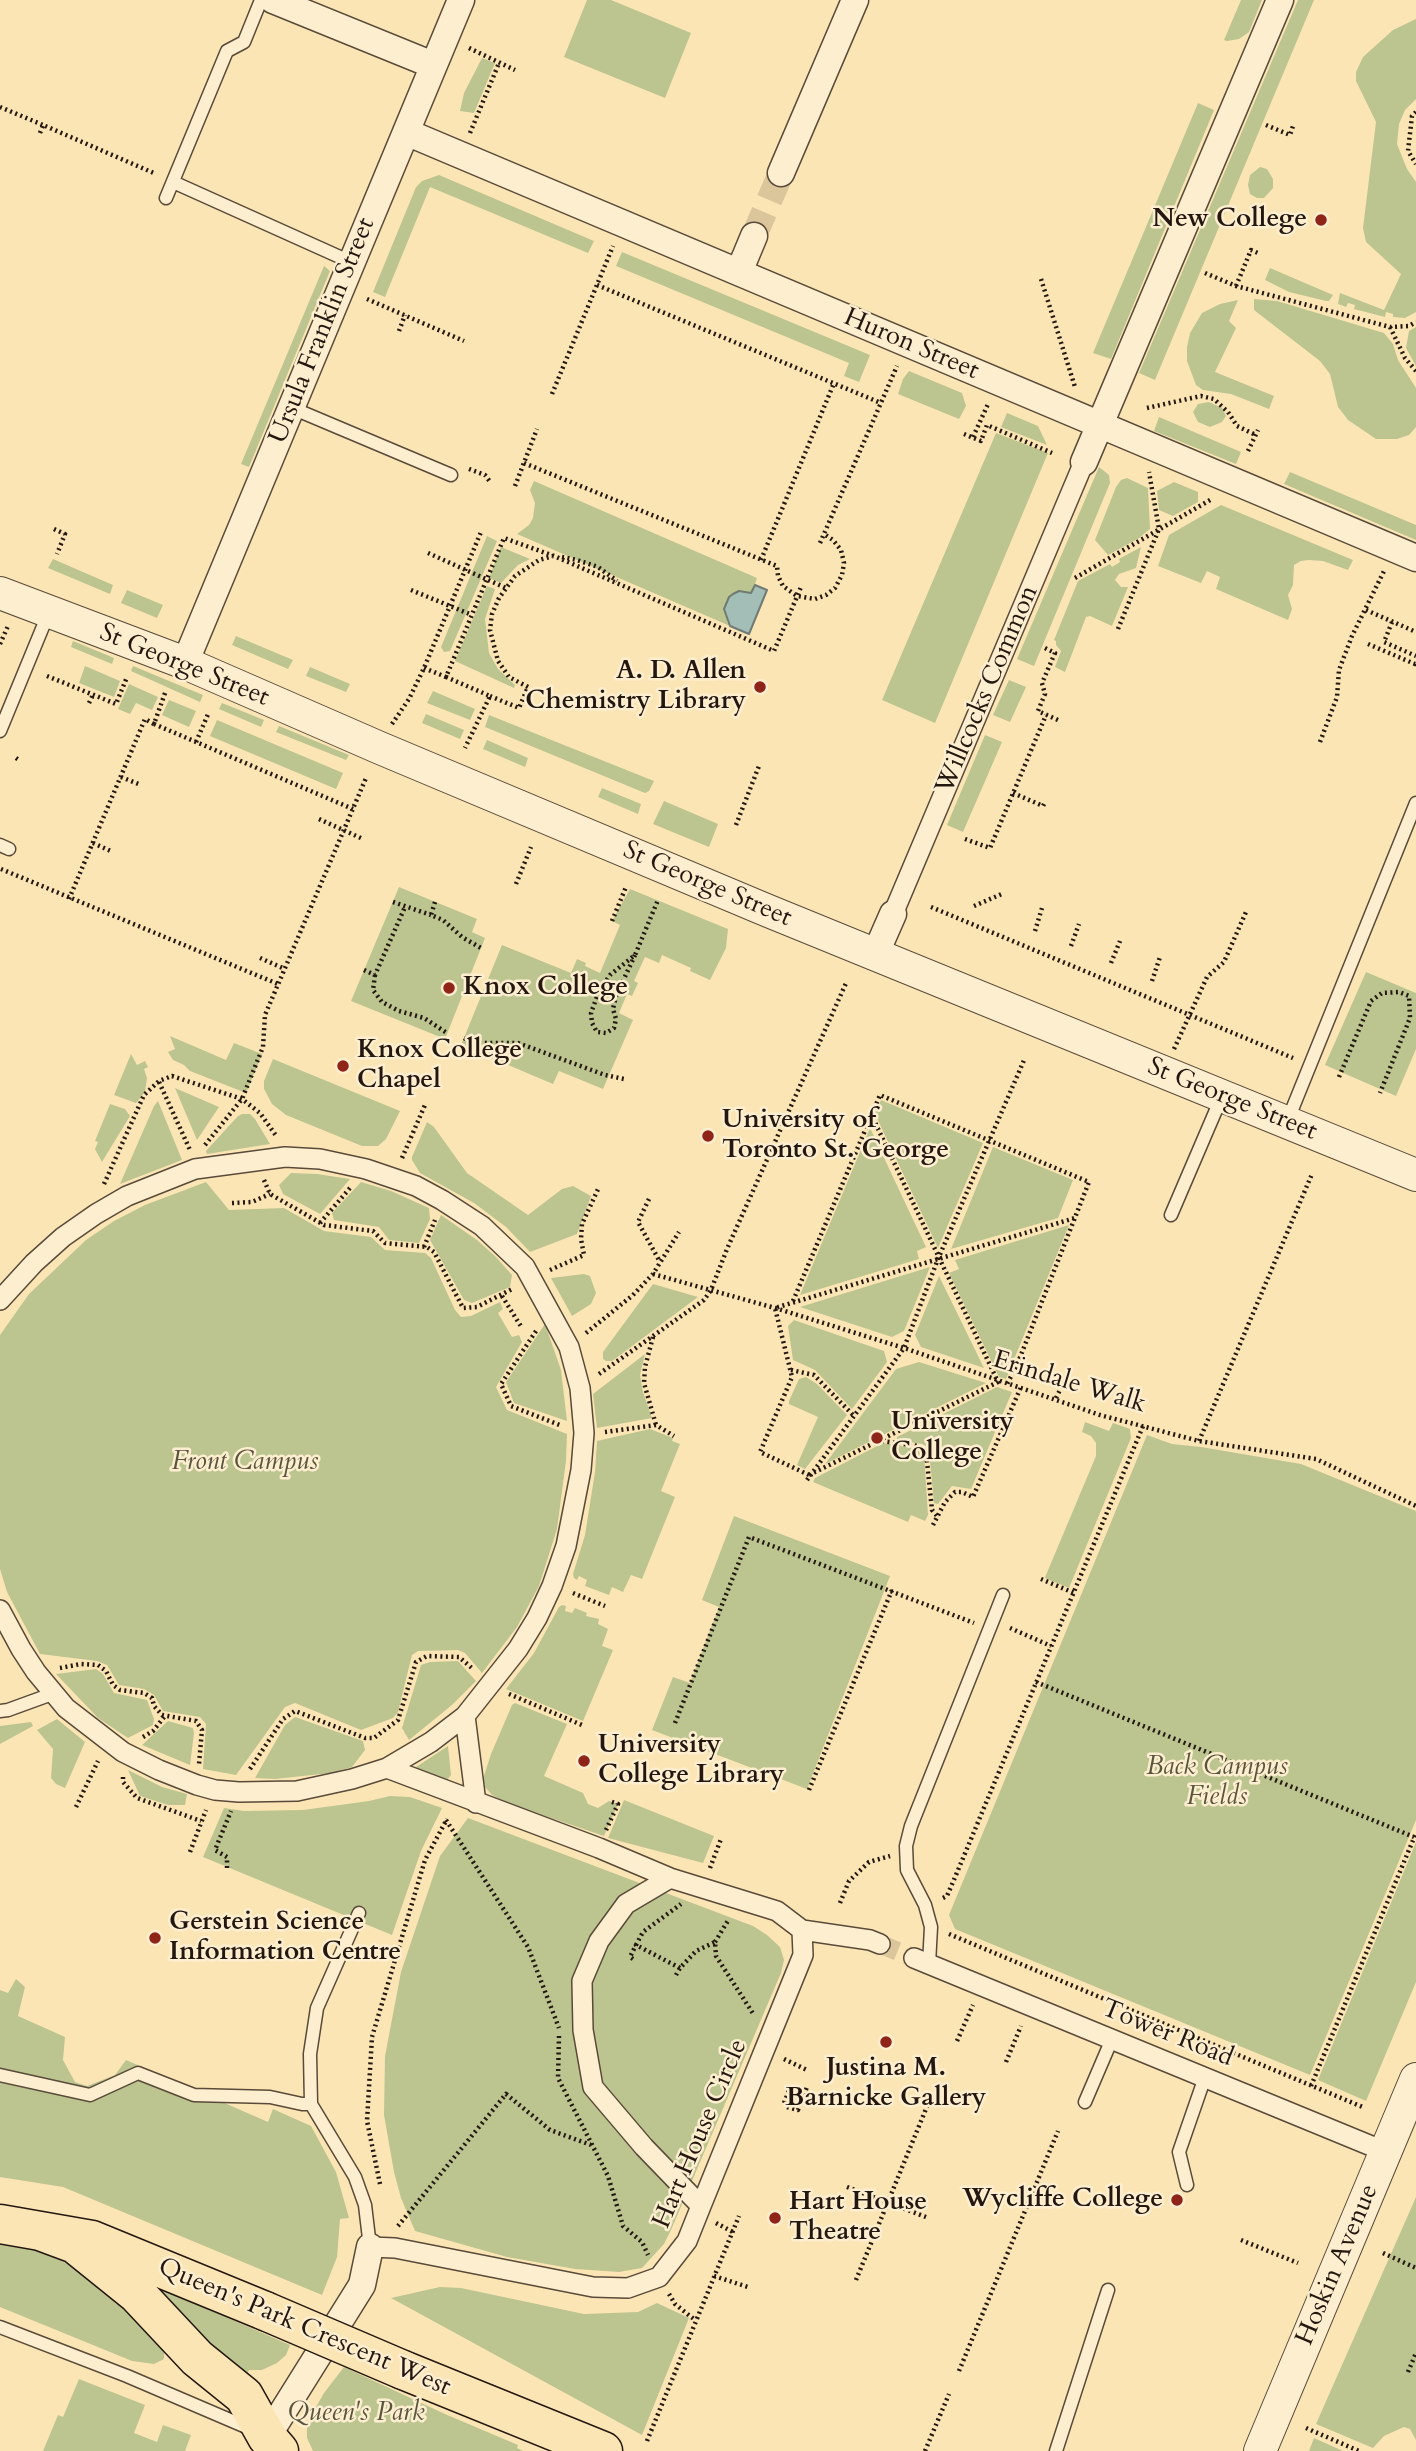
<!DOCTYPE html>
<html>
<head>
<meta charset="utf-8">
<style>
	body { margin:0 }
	canvas { display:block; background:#fce5b5 }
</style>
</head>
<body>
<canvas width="1416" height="2451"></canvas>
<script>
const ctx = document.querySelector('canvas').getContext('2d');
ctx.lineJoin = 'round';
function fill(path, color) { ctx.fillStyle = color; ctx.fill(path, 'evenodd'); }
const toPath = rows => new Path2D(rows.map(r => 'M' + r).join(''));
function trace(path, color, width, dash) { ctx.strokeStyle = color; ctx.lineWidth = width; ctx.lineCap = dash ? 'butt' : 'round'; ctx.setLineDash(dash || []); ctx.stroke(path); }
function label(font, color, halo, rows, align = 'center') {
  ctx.font = font + ' Cardo,serif'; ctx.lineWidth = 5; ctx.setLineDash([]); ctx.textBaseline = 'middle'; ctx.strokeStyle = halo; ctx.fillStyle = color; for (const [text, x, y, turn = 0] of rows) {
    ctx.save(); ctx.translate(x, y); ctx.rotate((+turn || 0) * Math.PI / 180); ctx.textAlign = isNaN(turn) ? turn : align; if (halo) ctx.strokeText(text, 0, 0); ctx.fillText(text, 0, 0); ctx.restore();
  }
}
const green = toPath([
	[587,0,611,0,691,33,665,98,564,57],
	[1241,0,1262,0,1249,32,1239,39,1227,41,1224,40],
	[1298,0,1314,0,1155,380,1139,373],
	[1416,19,1416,99,1405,110,1399,124,1397,144,1407,169,1416,182,1416,312,1405,318,1393,317,1393,314,1386,312,1385,317,1354,309,1355,305,1348,303,1346,307,1338,304,1340,293,1384,310,1401,274,1366,242,1363,228,1376,122,1356,81,1356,72,1363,57,1393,30],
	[482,58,495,63,474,113,460,111,464,93],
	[1198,103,1214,110,1111,359,1093,353],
	[1260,167,1267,169,1273,179,1273,188,1264,198,1257,198,1250,194,1248,185,1250,175],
	[439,175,594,241,588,253,430,187,385,297,373,292,416,187,422,181],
	[622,252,870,355,859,382,844,376,849,363,616,266],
	[324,266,330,271,249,467,241,464],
	[1270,268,1333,295,1329,301,1326,301,1289,292,1265,280],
	[1254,299,1277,301,1384,333,1393,344,1398,360,1416,388,1416,427,1409,435,1397,439,1376,439,1348,420,1338,407,1330,374,1320,361,1254,310],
	[1238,300,1229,321,1236,328,1215,372,1274,396,1269,409,1231,394,1203,390,1196,385,1187,361,1187,347,1190,333,1202,313,1220,304],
	[1416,327,1416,366,1406,348,1409,331],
	[909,371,962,393,966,406,959,419,898,394,903,379],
	[1209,402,1222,408,1226,416,1222,422,1210,427,1198,422,1193,412,1198,404],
	[1007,413,1038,426,1047,445,1001,427],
	[1159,417,1241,452,1236,464,1154,431],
	[996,433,1048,453,935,723,882,700],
	[1099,467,1109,475,1110,483,1034,666,1017,659],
	[1290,472,1416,525,1416,540,1284,484],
	[1127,478,1148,488,1150,529,1139,538,1108,555,1095,540,1116,487,1121,480],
	[534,481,757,578,752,593,727,621,730,626,517,534,529,525,533,518,535,503,530,490],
	[1174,482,1198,492,1198,502,1173,516,1159,510,1157,491],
	[1221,505,1353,560,1348,570,1323,561,1309,560,1301,561,1294,565,1293,585,1288,595,1292,609,1288,620,1216,589,1220,577,1207,571,1201,583,1158,566,1169,535],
	[487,536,497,541,450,651,444,652,441,647],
	[501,547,530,559,518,565,501,583,489,578],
	[1141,547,1136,568,1119,574,1115,580,1121,587,1128,587,1112,626,1090,616,1086,617,1065,672,1055,667,1061,651,1056,645,1056,641,1054,640,1078,581,1110,564,1112,567,1120,562,1119,559],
	[53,559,113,585,110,594,48,568],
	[487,586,495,589,485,619,489,653,498,669,515,685,514,688,455,661],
	[127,590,163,605,157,618,121,603],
	[236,636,293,660,288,669,232,645],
	[73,641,114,658,112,664,71,647],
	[85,666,120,681,114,697,79,683],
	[133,666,203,695,200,702,131,671],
	[310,667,350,684,346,692,306,676],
	[1009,680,1026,687,1010,722,993,715],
	[129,684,158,697,152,710,136,703,130,714,118,709],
	[433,691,475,709,470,720,427,703],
	[169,700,196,711,189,727,162,715],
	[222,703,264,720,261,727,219,709],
	[426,714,464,730,460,739,422,723],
	[489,715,654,781,649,791,645,793,485,727],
	[217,720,343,773,336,789,210,736],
	[279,726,349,755,346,760,276,732],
	[985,735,1002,742,963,832,947,825],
	[487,740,528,758,525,767,483,749],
	[602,788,641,804,638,814,598,797],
	[664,801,718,824,709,847,653,824],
	[399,887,477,919,472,932,485,938,445,1039,351,1001],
	[630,889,728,929,726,948,710,980,690,971,691,968,662,955,659,963,645,957,634,981,638,983,632,996,627,994,619,1013,633,1020,603,1089,559,1071,553,1084,461,1045,502,945,571,973,577,959,586,963,585,966,600,973,620,925,612,921],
	[1366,972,1416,993,1416,1049,1396,1096,1325,1065],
	[170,1036,226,1060,234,1043,262,1054,246,1093,190,1071,184,1065,173,1060,168,1052,175,1049],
	[131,1054,137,1065,145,1061,148,1067,144,1069,147,1078,145,1092,136,1103,114,1095],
	[273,1059,400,1111,386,1139,378,1146,362,1146,286,1115,272,1104,264,1089,264,1081],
	[175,1088,219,1107,197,1140],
	[881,1100,983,1143,938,1248,875,1114],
	[158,1101,182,1160,120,1184,154,1106],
	[110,1104,125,1109,130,1116,102,1162,95,1149,98,1142,95,1141],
	[242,1114,250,1114,255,1119,270,1144,207,1154,206,1151,238,1116],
	[427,1122,434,1127,467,1173,528,1215,562,1189,573,1186,591,1196,577,1234,530,1252,506,1227,474,1203,420,1173,412,1160,412,1157],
	[870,1128,926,1247,917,1251,919,1259,800,1295],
	[993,1147,1073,1180,1058,1218,951,1249],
	[291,1173,317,1174,350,1179,320,1214,283,1194,279,1185],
	[206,1182,229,1210,284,1208,324,1231,371,1237,385,1250,425,1253,431,1258,455,1310,461,1317,471,1316,500,1302,503,1309,498,1313,512,1337,519,1335,522,1342,496,1387,507,1410,567,1434,566,1461,557,1529,539,1586,517,1627,482,1673,465,1653,458,1650,418,1651,412,1655,398,1712,393,1718,361,1730,295,1703,285,1707,236,1775,203,1769,206,1724,200,1717,163,1711,154,1695,144,1689,119,1685,107,1665,97,1661,40,1654,7,1592,0,1569,0,1335,29,1294,86,1240,114,1221,145,1205],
	[361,1182,391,1191,429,1208,430,1219,419,1243,389,1240,379,1227,334,1220,332,1213],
	[441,1215,477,1240,496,1257,512,1275,510,1287,472,1303,464,1300,430,1240],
	[1069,1225,1006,1379,999,1377,949,1273,959,1269,955,1260],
	[930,1267,904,1331,892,1337,800,1307],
	[584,1274,590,1276,596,1293,591,1304,572,1316,551,1278],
	[939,1276,984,1368,921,1347,915,1335],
	[653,1284,698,1297,612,1361,606,1361,603,1359,603,1352],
	[794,1320,884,1351,887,1362,852,1409,815,1370,793,1360,788,1326],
	[545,1324,561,1370,567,1421,514,1403,506,1382],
	[645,1354,640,1375,643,1392,652,1418,597,1428,593,1394],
	[919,1362,986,1383,825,1464,896,1369],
	[806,1377,817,1384,847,1415,805,1469,797,1465,818,1417,789,1404,789,1401,799,1379],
	[997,1387,1012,1392,971,1489,952,1486,938,1504,934,1503,929,1451,926,1446,922,1444,897,1440,897,1437],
	[1085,1422,1109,1431,1113,1423,1130,1429,1131,1438,1069,1588,1045,1578,1046,1575,1096,1456,1096,1443,1091,1436,1082,1432],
	[650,1429,673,1438,672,1441,680,1444,661,1491,675,1497,642,1579,631,1575,623,1592,612,1587,609,1595,585,1586,587,1580,579,1576,577,1580,574,1578,573,1574,585,1535,595,1472,597,1441],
	[1147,1435,1172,1444,1201,1447,1301,1464,1416,1511,1416,1820,1310,2075,955,1929,949,1915],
	[883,1443,918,1449,924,1453,928,1515,925,1521,911,1515,908,1522,813,1482,815,1478],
	[734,1516,890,1576,807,1789,652,1730,673,1677,690,1683,719,1607,702,1600],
	[562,1605,566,1606,565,1611,572,1613,575,1608,587,1613,586,1616,599,1619,598,1624,608,1629,602,1646,613,1650,583,1721,506,1689,534,1653,559,1607],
	[458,1661,476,1681,452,1705,409,1740,402,1728,421,1665,430,1662],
	[96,1669,103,1674,114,1693,147,1700,154,1719,153,1725,128,1738,98,1718,56,1674],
	[515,1703,567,1724,544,1776,583,1793,588,1804,598,1808,609,1801,618,1804,604,1836,507,1803,492,1795,485,1787,483,1779,491,1754,512,1705],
	[295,1717,363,1741,365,1750,352,1767,331,1773,275,1779,255,1778,285,1725],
	[57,1719,85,1742,65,1788,56,1784,51,1778,53,1749,37,1730],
	[168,1721,193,1728,194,1733,190,1765,142,1745],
	[31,1722,33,1726,0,1744,0,1726],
	[448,1746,451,1775,447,1780,413,1769],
	[128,1770,162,1787,187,1794,185,1805,168,1805,140,1796],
	[390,1796,410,1797,442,1808,421,1851,392,1935,203,1857,224,1808,244,1811,303,1810,369,1801],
	[624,1800,714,1836,703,1863,608,1838],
	[468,1818,753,1926,767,1935,780,1947,784,1960,781,1973,671,2230,664,2244,642,2268,619,2272,575,2269,507,2257,415,2231,401,2198,394,2172,384,2115,385,2056,401,1972,440,1856],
	[1416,1842,1416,1982,1366,2101,1318,2080],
	[16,1979,25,1987,18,2016,65,2037,63,2060,75,2082,87,2086,115,2075,126,2060,268,2122,273,2109,311,2126,336,2172,349,2218,340,2219,337,2257,322,2295,63,2187,0,2177,0,1990,8,1993],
	[1416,2197,1416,2440,1410,2429,1404,2427,1384,2436,1373,2448,1316,2424],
	[0,2244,44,2252,90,2275,116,2304,119,2302,164,2351,164,2359,154,2364,132,2361,0,2307],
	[155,2286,290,2345,286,2355,277,2363,262,2370,249,2370,246,2376,238,2373],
	[440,2287,461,2288,584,2314,638,2312,657,2303,689,2318,642,2435,391,2298],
	[344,2367,445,2414,518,2445,517,2448,523,2451,313,2451,307,2438,307,2423,324,2393],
	[79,2379,145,2405,134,2433,157,2442,163,2425,191,2435,185,2451,43,2451,58,2415,63,2417],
	[1314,2438,1343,2451,1309,2451]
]);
const water = toPath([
	[755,585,767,590,749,634,730,626,724,609,729,597,733,594,739,591,751,593,755,585]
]);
const pedestrianTunnel = toPath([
	[880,1944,914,1958]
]);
const minorTunnel = toPath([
	[754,236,781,173]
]);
const path = toPath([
	[469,48,515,70],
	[0,107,43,125],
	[1416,112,1412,116,1408,151,1416,164],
	[1266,125,1290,135,1293,126],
	[40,133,43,125,156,174],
	[470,133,499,63],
	[1205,273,1236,286,1390,327,1409,326,1416,322],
	[1041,279,1075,387],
	[597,285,881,403],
	[1236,286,1251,250,1258,253],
	[367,299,464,341],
	[1390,327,1405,358,1416,371],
	[399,331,405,315],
	[552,394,613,246],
	[1147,408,1201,396,1214,399,1228,412,1237,426,1256,435],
	[964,434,981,441,987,425,1052,453],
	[973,437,988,404],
	[1248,451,1258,430],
	[524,463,777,566,778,576,783,586,797,596,815,599,826,595,835,588,842,575,844,563,841,550,833,540,824,534],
	[469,469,485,475,491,483],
	[515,486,537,429],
	[54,529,65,534,57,554],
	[820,543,897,366],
	[428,553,506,588],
	[562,557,577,560,598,567,617,581],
	[761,560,834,383],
	[1075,578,1212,499],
	[411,590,472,615],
	[1366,610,1416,632],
	[1392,622,1384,642,1416,656],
	[1118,629,1159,529,1149,472],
	[0,644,8,626],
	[1368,644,1415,664,1416,662],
	[1045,648,1055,653,1042,683,1045,694,1038,711,1058,720],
	[424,668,446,677,504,538,554,556,774,651,801,587],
	[47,676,116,704,127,677],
	[446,677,490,696,465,748],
	[528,687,509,677,498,661,490,630,492,614,499,598,515,576,539,560,553,556],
	[490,696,519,708,528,687],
	[89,703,93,695],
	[154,724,353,809],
	[392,724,409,699,424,668,481,532],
	[196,742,209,712],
	[1320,742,1337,697,1339,670,1352,636,1384,571],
	[16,758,19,760],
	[121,777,141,785],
	[1013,793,1043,806,1045,802],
	[319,819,363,839],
	[736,825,759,766],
	[965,839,990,848,1046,715],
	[93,843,113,852],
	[1,869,278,984],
	[516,884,531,847],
	[69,899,145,719,154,724,165,693],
	[393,902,431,915],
	[435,902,431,915,443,920,462,937,481,948],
	[974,906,1004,893],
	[931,907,1293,1058],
	[612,921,626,887],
	[1035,931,1042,908],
	[1071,946,1079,924],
	[635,955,616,996,613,1009,616,1019,614,1028,606,1033,597,1032,592,1023,591,1013,599,991,610,975,635,955,658,900],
	[260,958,285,969],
	[1111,963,1120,941],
	[364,970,375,975,405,907],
	[375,975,373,990,382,1002,399,1011,424,1018,447,1033],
	[1152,981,1160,957],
	[464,1038,474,1043,518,1043,605,1075,624,1079],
	[1174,1049,1207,977,1224,962,1246,912],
	[1339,1077,1371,1001,1382,993,1399,992,1409,996,1410,1018,1380,1093],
	[159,1082,190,1150],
	[205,1145,242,1099,263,1047,265,1015,366,778],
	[402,1158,425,1105],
	[264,1180,270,1194,324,1225,373,1231,385,1243,427,1247,434,1252,463,1308,477,1307,514,1288],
	[104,1184,144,1095,159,1081,172,1076,242,1099,260,1113,277,1137],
	[649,1199,638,1222,660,1262],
	[232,1203,252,1202,270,1194],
	[320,1223,350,1188],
	[424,1247,435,1220],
	[550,1270,584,1255,581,1239,582,1224,599,1187],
	[653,1274,775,1308,904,1348,1100,1415,1199,1441,1316,1459,1416,1506],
	[502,1296,522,1328],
	[793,1301,880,1095,1089,1182,1017,1365,1007,1384],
	[536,1331,501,1384,511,1406,562,1426],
	[586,1333,633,1295,653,1274,679,1232],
	[653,1337,645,1367,644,1383,656,1425],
	[791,1370,814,1375,854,1416],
	[599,1374,704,1300,711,1290,727,1249,847,981],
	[1056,1398,1068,1374],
	[605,1432,656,1425,674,1436],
	[882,1441,918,1446,926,1452,932,1510,937,1516],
	[1199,1441,1312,1174],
	[809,1475,760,1452,792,1377,775,1308,1075,1218],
	[809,1475,998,1382,871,1114],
	[807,1480,904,1348,938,1259,1025,1058],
	[933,1525,945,1502,955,1492,962,1492,973,1497,1021,1387],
	[1041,1579,1074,1593],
	[573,1593,605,1606],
	[1010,1628,1051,1646],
	[60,1668,81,1664,98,1665,106,1671,113,1685,120,1690,144,1693,152,1698,154,1706,162,1715,196,1721,202,1730,199,1764],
	[1036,1682,1414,1837],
	[509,1694,582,1725],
	[675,1723,749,1537,974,1623],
	[143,1737,153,1731,165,1716],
	[250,1769,283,1719,295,1711,365,1738,374,1738,398,1720,416,1662,427,1656,459,1657,473,1669],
	[123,1777,123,1782,137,1798,201,1821],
	[809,1790,892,1590],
	[76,1807,98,1761],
	[446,1820,528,1947,559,2028],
	[606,1830,618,1804,609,1801],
	[190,1852,206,1810],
	[227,1868,227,1857,215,1850,231,1811],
	[710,1868,721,1839],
	[943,1898,947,1896,956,1875,1143,1426],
	[840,1903,849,1881,869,1862,890,1856],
	[949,1934,1365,2108],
	[715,1942,729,1919],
	[633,1959,630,1957,636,1945],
	[680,1968,636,1945,643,1932,681,1904],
	[676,1975,680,1968,696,1951,715,1942,716,1956,754,2015],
	[559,2036,558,2078,608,2176,623,2226,642,2242,648,2255],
	[957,2041,973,2005],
	[784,2059,807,2070],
	[1006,2062,1021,2026],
	[1311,2086,1416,1833],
	[784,2103,792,2083],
	[787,2107,798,2110,807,2087],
	[380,2184,367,2121,372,2037,425,1860,447,1819],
	[847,2187,926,2217],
	[716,2223,733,2232],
	[398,2226,506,2094,550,2130,591,2145],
	[1241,2240,1298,2263],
	[1383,2253,1416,2268],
	[714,2276,748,2287],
	[856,2280,928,2104],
	[669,2294,675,2304,695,2320],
	[959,2371,1058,2131],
	[1408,2372,1416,2353],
	[1306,2428,1359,2451],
	[647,2441,739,2216],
	[925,2451,949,2394]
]);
const service = toPath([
	[173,182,351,262],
	[166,198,227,51,244,42,261,0],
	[292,408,451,475],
	[0,731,49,612],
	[0,845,9,849],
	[1287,1122,1416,803],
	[1171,1215,1222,1096],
	[0,1711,8,1710,52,1694],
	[359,1913,317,2008,310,2054,311,2104,355,2177,365,2205,370,2247],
	[929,1964,931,1927,925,1905,907,1870,906,1846,911,1826,1003,1595],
	[0,2075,90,2095,138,2073,194,2095,270,2097,302,2104,311,2104],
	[1085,2102,1112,2039],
	[1187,2185,1179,2152,1205,2077],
	[0,2327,127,2376,251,2429],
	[1056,2451,1108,2290]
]);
const pedestrian = toPath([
	[893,914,1084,462],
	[0,1300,34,1263,63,1237,96,1214,127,1196,195,1169,285,1157,320,1159,366,1169,416,1186,442,1200,482,1226,525,1267,569,1347,580,1388,584,1433,581,1470,566,1546,552,1586,537,1618,518,1649,465,1716,431,1742,387,1768,352,1779,297,1791,239,1792,215,1790,197,1785,159,1770,123,1752,66,1708,36,1672,21,1649,0,1610],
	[465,1716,476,1803],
	[387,1768,599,1848,670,1878,777,1911,802,1930,870,1940,880,1944],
	[670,1878,626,1904,599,1941,582,1981,583,2030,593,2087,644,2147,701,2206],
	[914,1958,1386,2152],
	[370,2247,395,2248,593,2287,628,2288,659,2277,687,2241,701,2206,803,1955,802,1930]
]);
const minor = toPath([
	[273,0,433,65],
	[406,132,1416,558],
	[781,173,855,0],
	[739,272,754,236],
	[1084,462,1280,0],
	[185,663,461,0],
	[875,955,893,914],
	[267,2437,362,2285,370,2247]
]);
const tertiary = toPath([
	[0,593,185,663,380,748,766,910,1416,1175],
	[1260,2451,1416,2079]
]);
const primary = toPath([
	[0,2224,92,2240,265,2311],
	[40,2231,75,2244,137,2294,197,2358,244,2396,267,2437,279,2451],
	[403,2370,603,2451]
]);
const primaryBridge = toPath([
	[265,2311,403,2370]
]);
const markers = [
	[1321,220,7,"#8f2418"],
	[760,687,7,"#8f2418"],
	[449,988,7,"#8f2418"],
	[343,1066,7,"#8f2418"],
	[708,1136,7,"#8f2418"],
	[877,1438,7,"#8f2418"],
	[584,1761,7,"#8f2418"],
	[155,1938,7,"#8f2418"],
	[886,2042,7,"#8f2418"],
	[1177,2200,7,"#8f2418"],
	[775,2218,7,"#8f2418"]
];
const poiNames = [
	["New College",1307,220,"right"],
	["A. D. Allen",746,672,"right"],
	["Chemistry Library",746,702,"right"],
	["Knox College",463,988],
	["Knox College",357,1051],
	["Chapel",357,1081],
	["University of",722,1121],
	["Toronto St. George",722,1151],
	["University",891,1423],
	["College",891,1453],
	["University",598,1746],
	["College Library",598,1776],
	["Gerstein Science",169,1923],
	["Information Centre",169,1953],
	["Justina M.",886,2069,"center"],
	["Barnicke Gallery",886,2099,"center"],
	["Wycliffe College",1163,2200,"right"],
	["Hart House",789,2203],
	["Theatre",789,2233]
];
const streetNames = [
	["Ursula Franklin Street",323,331,-68],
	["Huron Street",911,345,23],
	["St George Street",184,666,22],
	["Willcocks Common",988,690,-67],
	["St George Street",707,885,23],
	["St George Street",1232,1100,22],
	["Erindale Walk",1069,1383,17],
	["Tower Road",1167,2034,22],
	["Hart House Circle",701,2134,-67],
	["Hoskin Avenue",1338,2265,-67],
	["Queen's Park Crescent West",304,2328,23]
];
const parkNames = [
	["Front Campus",245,1463],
	["Back Campus",1217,1768],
	["Fields",1217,1798],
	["Queen's Park",356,2414]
];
fill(green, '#bcc590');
fill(water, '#a3bdb7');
trace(water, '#707b74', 2);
trace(pedestrianTunnel, '#dbc69c', 19, [19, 10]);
trace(minorTunnel, '#dbc69c', 26, [26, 13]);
trace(service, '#594a39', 15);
trace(pedestrian, '#594a39', 22);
trace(minor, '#594a39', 29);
trace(tertiary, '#594a39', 34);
trace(primary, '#231710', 41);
trace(path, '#231710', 4.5, [2, 3.5]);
trace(service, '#fdeecf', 12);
trace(pedestrian, '#fdeecf', 19);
trace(minor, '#fdeecf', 26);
trace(tertiary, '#fdeecf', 32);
trace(primary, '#fce5b5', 38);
trace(primaryBridge, '#231710', 41, []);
trace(primaryBridge, '#fce5b5', 38);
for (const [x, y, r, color] of markers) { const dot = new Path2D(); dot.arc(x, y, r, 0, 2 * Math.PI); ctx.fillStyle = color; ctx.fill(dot); trace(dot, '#fdeecf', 2.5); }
label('bold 26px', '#231710', '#fdeecf', poiNames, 'left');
label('26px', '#231710', '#fdeecf', streetNames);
label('italic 26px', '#59543d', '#fdeecf', parkNames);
</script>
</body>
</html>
